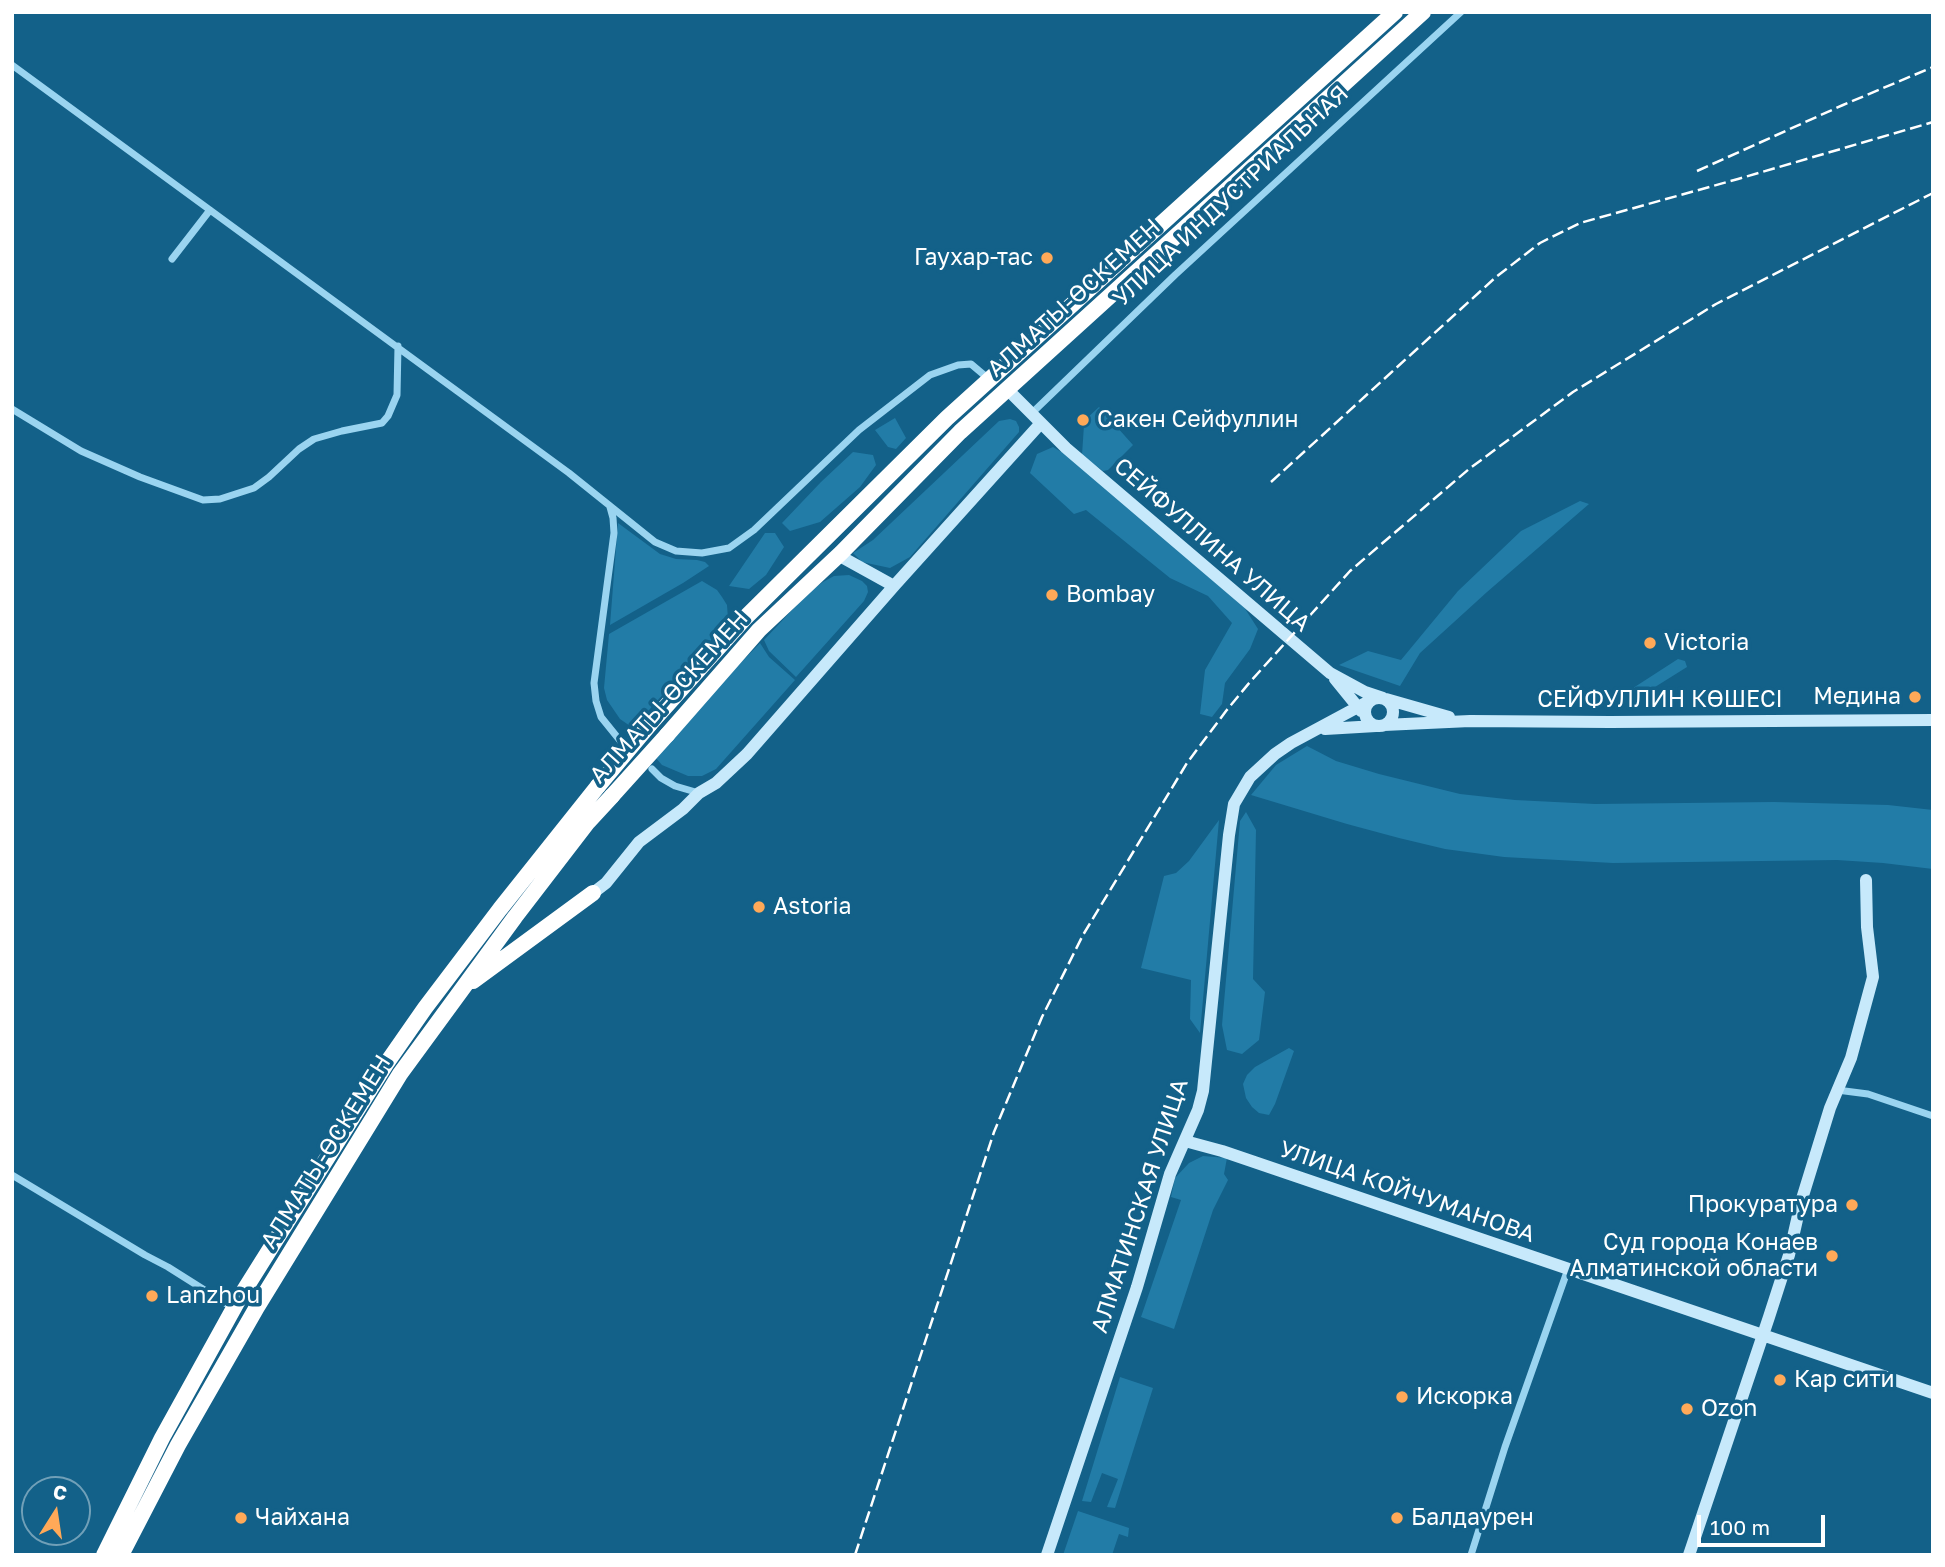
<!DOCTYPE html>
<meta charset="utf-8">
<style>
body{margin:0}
#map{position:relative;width:1945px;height:1567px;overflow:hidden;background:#136189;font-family:"Golos Text",sans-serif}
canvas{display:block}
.frame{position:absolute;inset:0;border:14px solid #fff;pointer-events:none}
.north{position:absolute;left:21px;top:1476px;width:70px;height:70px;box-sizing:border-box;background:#136189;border:2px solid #71a0b8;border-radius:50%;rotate:12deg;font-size:19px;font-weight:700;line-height:28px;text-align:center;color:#fff}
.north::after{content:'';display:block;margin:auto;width:24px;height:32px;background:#ffa958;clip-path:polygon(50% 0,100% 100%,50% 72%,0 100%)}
.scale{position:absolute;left:1697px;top:1515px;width:128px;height:32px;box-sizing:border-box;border:4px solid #fff;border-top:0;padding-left:9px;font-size:21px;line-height:24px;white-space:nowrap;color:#fff;-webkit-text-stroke:5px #136189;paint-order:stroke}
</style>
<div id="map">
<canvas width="1945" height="1567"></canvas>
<div class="frame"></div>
<div class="north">С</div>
<div class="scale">100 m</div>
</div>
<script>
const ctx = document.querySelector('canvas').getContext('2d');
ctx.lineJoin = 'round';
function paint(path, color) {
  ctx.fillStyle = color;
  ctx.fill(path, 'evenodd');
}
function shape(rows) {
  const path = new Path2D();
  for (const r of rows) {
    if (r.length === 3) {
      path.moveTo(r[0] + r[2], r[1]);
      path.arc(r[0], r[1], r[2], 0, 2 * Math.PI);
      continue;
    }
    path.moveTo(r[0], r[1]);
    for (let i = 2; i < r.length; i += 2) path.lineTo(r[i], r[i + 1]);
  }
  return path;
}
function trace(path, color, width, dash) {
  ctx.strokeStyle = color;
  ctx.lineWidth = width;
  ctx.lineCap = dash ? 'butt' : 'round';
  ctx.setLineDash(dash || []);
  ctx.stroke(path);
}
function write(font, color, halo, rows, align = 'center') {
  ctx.font = font + ' "Golos Text",sans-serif';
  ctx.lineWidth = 7;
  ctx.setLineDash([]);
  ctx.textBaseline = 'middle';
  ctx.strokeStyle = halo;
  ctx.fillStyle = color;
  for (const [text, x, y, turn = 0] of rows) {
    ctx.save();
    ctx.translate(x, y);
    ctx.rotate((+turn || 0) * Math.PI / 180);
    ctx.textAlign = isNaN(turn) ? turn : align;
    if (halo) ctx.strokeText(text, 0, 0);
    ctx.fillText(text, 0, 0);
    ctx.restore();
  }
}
const green = shape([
 [1099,407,1133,445,1108,470,1103,471,1082,455,1084,425,1086,419],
 [895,418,906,438,896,449,888,447,875,430],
 [1010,419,1016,421,1019,427,1019,432,910,557,890,568,862,562,853,553,873,540,999,421],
 [1053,447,1068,456,1244,607,1258,629,1250,649,1225,683,1222,704,1212,717,1200,714,1205,670,1232,623,1208,596,1170,578,1086,510,1074,514,1030,473,1037,454],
 [853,452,873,455,876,465,860,487,820,522,790,531,782,523,821,482],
 [1580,501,1589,504,1487,592,1420,653,1400,686,1339,665,1368,651,1401,660,1458,591,1521,531],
 [618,523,660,554,676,559,697,560,705,562,709,566,683,583,610,625],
 [765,533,775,533,784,547,766,575,749,589,729,586],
 [849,575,862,581,867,586,868,592,864,601,796,677,769,651,764,640,808,593,823,582,834,576],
 [702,581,717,590,722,597,727,605,728,619,723,627,633,728,620,719,607,700,604,688,609,634],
 [760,643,769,657,795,680,716,769,702,776,688,776,662,765,655,757,702,703],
 [1678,659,1685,661,1687,667,1631,702,1615,704,1613,701],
 [1307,746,1336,761,1379,774,1460,794,1515,800,1595,804,1774,802,1888,805,1933,810,1933,869,1883,863,1837,860,1613,863,1504,857,1445,849,1399,838,1347,824,1251,795,1276,765],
 [1246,812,1256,830,1253,979,1265,992,1259,1040,1242,1054,1227,1050,1222,1025,1240,821],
 [1219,820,1200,1033,1190,1019,1191,980,1141,968,1164,876,1176,873,1189,861],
 [1289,1048,1294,1051,1275,1104,1269,1115,1259,1113,1252,1107,1246,1098,1243,1084,1247,1075,1255,1067],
 [1203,1156,1227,1158,1224,1174,1228,1180,1213,1210,1174,1329,1141,1317,1181,1200,1171,1197,1175,1178,1189,1163],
 [1120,1377,1153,1388,1115,1508,1107,1507,1118,1479,1102,1473,1091,1502,1082,1501],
 [1078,1511,1129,1528,1128,1537,1119,1534,1112,1555,1063,1555]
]);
const street = shape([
 [12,65,569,473,655,542,676,551,702,553,729,548,754,530,859,430,930,375,958,365,971,364,990,380],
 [172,259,210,210],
 [12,409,81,451,140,477,203,500,220,499,254,488,269,477,299,449,314,439,342,431,382,423,388,416,397,395,398,346],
 [1032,413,1175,275,1461,12],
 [610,507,613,518,614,533,594,683,596,701,601,717,622,743],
 [652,769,661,778,675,786,699,793],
 [1837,1090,1868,1094,1933,1116],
 [12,1175,145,1255,168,1267,233,1308],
 [1471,1555,1505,1447,1568,1269]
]);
const secondary = shape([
 [1007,389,1066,448,1330,673,1365,692,1383,698],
 [838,555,894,586],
 [1335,679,1361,711],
 [1379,712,14],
 [1386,699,1449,717],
 [1384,725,1470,721,1610,722,1933,720],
 [1325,729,1376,726],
 [593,893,606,883,639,842,683,809,699,793,716,783,747,754,894,586,1041,423],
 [1185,1141,1222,1151,1933,1393],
 [1047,1555,1137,1287,1170,1174,1198,1110,1203,1091,1229,835,1234,804,1250,777,1275,754,1291,743,1371,700],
 [1689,1555,1769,1317,1789,1255,1801,1202,1830,1108,1851,1058,1873,977,1867,927,1866,880]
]);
const highway = shape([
 [650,724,746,617,947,418,1395,12],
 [667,735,759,630,841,553,960,432,1423,12],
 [473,981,593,893],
 [104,1555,162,1438,240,1297,386,1064,425,1008,500,909,598,786],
 [121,1555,178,1445,257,1307,400,1074,515,917,588,822,612,796]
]);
const rail = shape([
 [1697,171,1843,105,1933,67],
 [1271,482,1496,277,1540,243,1580,223,1738,179,1933,122],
 [855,1555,994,1132,1042,1017,1083,935,1187,763,1226,711,1250,682,1350,571,1469,469,1573,392,1716,304,1933,193]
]);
const highwayBridge = shape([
 [598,786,650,724],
 [612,796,667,735]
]);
const markers = [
 [1047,258,7,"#ffa958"],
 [1083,420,7,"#ffa958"],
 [1052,595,7,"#ffa958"],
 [1650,643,7,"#ffa958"],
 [1915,697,7,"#ffa958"],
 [759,907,7,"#ffa958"],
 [1852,1205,7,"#ffa958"],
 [1832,1256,7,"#ffa958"],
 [152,1296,7,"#ffa958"],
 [1780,1380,7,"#ffa958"],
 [1402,1397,7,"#ffa958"],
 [1687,1409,7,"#ffa958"],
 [241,1518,7,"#ffa958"],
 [1397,1518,7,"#ffa958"]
];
const streetNames = [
 ["УЛИЦА ИНДУСТРИАЛЬНАЯ",1231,196,-43],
 ["АЛМАТЫ-ӨСКЕМЕН",1074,298,-42],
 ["СЕЙФУЛЛИНА УЛИЦА",1212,545,41],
 ["АЛМАТЫ-ӨСКЕМЕН",669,697,-48],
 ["СЕЙФУЛЛИН КӨШЕСІ",1660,700],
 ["АЛМАТЫ-ӨСКЕМЕН",326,1152,-58],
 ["УЛИЦА КОЙЧУМАНОВА",1407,1192,19],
 ["АЛМАТИНСКАЯ УЛИЦА",1140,1206,-72]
];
const poiNames = [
 ["Гаухар-тас",1033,258,"right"],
 ["Сакен Сейфуллин",1097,420],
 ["Bombay",1066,595],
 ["Victoria",1664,643],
 ["Медина",1901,697,"right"],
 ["Astoria",773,907],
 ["Прокуратура",1838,1205,"right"],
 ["Суд города Конаев",1818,1243,"right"],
 ["Алматинской области",1818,1269,"right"],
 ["Lanzhou",166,1296],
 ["Кар сити",1794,1380],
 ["Искоркa",1416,1397],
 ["Ozon",1701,1409],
 ["Чайхана",255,1518],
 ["Балдаурен",1411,1518]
];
paint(green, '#227ca7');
trace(street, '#9ad4f0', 7);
trace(secondary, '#c7e9fb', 12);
trace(highway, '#fff', 16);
trace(rail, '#fff', 2.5, [12, 5]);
trace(highwayBridge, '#fff', 16);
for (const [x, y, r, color] of markers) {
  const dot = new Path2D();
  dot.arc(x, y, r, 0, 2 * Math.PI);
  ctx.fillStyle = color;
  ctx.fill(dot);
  trace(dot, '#136189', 2.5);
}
write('23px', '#fff', '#136189', streetNames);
write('23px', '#fff', '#136189', poiNames, 'left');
</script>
